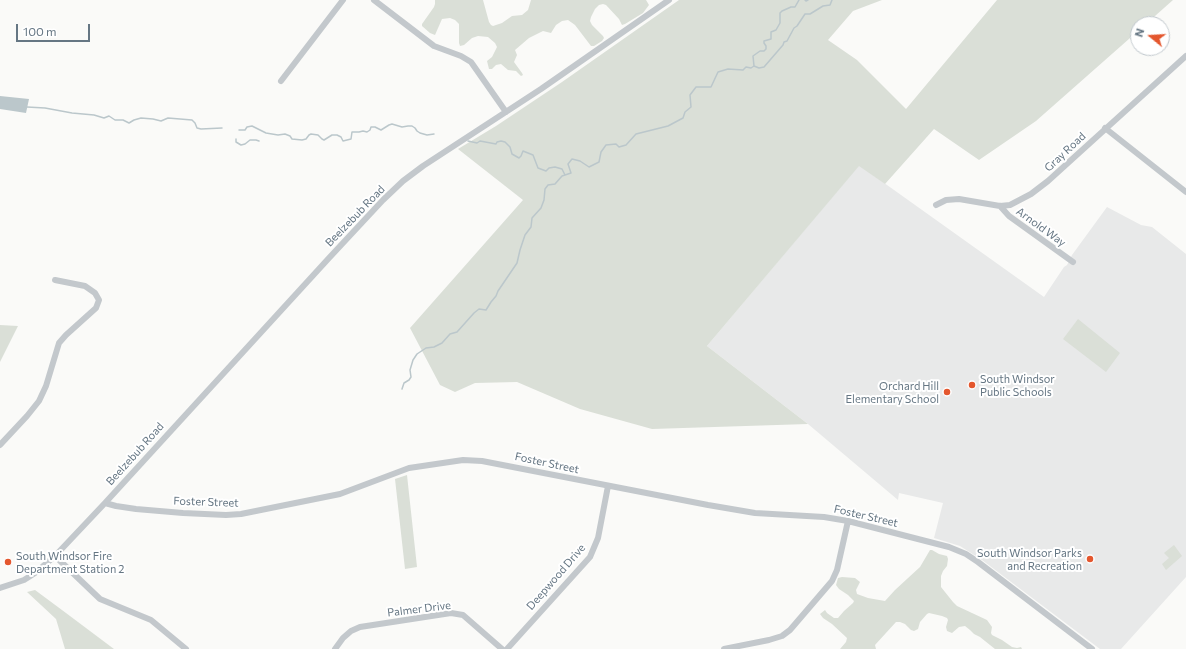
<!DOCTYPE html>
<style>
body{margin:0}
#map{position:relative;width:1186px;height:649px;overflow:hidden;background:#fafaf8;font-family:Commissioner,sans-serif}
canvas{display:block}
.north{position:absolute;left:1130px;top:16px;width:40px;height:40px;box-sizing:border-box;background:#fff;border:1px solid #c1c8cd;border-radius:50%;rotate:288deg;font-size:11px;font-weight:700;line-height:16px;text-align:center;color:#657683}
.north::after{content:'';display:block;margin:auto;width:14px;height:18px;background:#e4572e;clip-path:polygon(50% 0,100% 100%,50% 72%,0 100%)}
.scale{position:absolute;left:16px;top:24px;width:74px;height:18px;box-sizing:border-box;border:2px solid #657683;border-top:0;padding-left:5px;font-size:12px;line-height:14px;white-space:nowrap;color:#657683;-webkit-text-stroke:3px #fff;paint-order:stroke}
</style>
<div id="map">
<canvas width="1186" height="649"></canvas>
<div class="north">N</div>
<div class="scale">100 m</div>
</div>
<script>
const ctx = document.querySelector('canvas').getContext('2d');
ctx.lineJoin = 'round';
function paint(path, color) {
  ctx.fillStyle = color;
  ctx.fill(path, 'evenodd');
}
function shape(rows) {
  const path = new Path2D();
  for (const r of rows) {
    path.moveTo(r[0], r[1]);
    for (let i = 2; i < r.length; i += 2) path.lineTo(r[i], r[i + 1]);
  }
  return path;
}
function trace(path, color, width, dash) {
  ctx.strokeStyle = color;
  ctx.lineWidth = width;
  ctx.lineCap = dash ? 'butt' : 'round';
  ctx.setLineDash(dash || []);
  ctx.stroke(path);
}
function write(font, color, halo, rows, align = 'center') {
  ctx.font = font + ' Commissioner,sans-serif';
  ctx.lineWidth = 4;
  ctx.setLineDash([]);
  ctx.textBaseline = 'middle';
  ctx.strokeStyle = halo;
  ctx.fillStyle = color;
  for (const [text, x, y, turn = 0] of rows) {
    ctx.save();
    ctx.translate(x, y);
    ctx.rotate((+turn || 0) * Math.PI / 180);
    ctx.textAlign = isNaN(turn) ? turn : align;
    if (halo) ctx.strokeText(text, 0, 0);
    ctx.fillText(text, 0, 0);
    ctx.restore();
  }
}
const built = shape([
 [859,165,1044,297,1064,267,1067,265,1072,255,1107,207,1141,225,1152,227,1186,254,1186,577,1121,649,1100,649,982,560,960,546,934,538,943,503,899,493,898,500,808,424,707,346]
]);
const green = shape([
 [435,0,483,0,489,22,491,25,493,26,502,23,512,16,522,15,528,10,531,0,646,0,649,5,643,13,625,24,622,25,619,19,606,5,603,4,599,5,595,9,591,17,590,21,592,25,603,36,604,38,602,41,594,46,591,46,575,25,568,20,562,21,556,25,551,33,543,31,529,38,515,50,517,55,514,62,522,73,523,75,521,76,516,71,508,70,501,64,496,65,492,69,489,69,487,61,492,57,497,47,495,43,488,37,478,36,472,38,464,45,460,46,459,43,459,24,455,20,450,18,442,19,435,35,430,33,422,26,422,24,434,7,435,4],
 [679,0,882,0,853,11,828,40,857,60,906,109,997,0,1173,0,1146,24,1138,24,1138,31,1036,121,979,160,934,129,885,184,859,166,707,346,808,424,652,429,580,409,517,382,475,383,455,392,440,385,410,328,523,200,458,149,496,126,562,82],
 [1078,319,1120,353,1106,372,1063,339],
 [0,325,18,326,0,362],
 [407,475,417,567,405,569,395,479],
 [1174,545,1182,556,1166,570,1162,564,1169,558,1164,553],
 [930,550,932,550,939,554,947,556,948,559,947,566,943,571,941,576,941,587,953,602,957,606,987,620,992,627,991,633,992,635,1002,640,1012,647,1017,648,1021,647,1022,649,995,649,980,637,974,634,970,630,965,626,959,627,952,633,947,631,946,627,948,620,947,618,942,616,929,613,927,614,920,622,918,629,914,631,911,630,905,624,900,622,896,622,875,645,876,649,840,649,846,642,847,638,832,624,823,618,820,614,825,610,827,613,834,618,838,618,844,611,853,603,854,601,848,595,839,589,836,585,838,578,842,577,855,578,860,582,856,590,857,594,868,598,885,601,895,590,920,567],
 [35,590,66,613,114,649,65,649,56,619,27,592]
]);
const water = shape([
 [0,96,29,99,26,113,0,109]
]);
const stream = shape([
 [805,0,806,1,808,0],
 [754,66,753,56,760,51,764,51,766,49,766,46,764,43,764,41,771,39,771,32,776,30,780,23,780,13,782,11,791,7,795,7,799,0],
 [27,107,45,108,72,113,94,115,104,118,109,116,115,120,123,120,129,123,134,120,141,118,153,119,161,121,168,118,192,120,195,123,197,128,201,129,222,128],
 [239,130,245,130,247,127,252,126,266,133,278,135,285,134,290,136,292,139,302,140,306,139,309,135,311,134,318,135,322,139,324,140,332,135,337,135,341,137,343,141,351,139,352,132,359,132,363,131,367,132,370,130,371,127,375,127,381,130,389,125,392,124,402,127,408,126,412,126,415,128,417,131,420,133,427,135,434,134],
 [236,139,236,142,241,145,245,144,250,140,256,140,259,141],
 [468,141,477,143,480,141,496,144,497,142,501,141,505,142,510,147,512,154,519,158,521,156,523,151,533,155,538,168,546,171,549,168,555,167,562,169,565,175],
 [402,389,404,383,409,380,411,377,410,370,413,360,417,354,426,348,434,347,442,343,450,334,457,332,474,313,479,309,486,310,491,302,496,296,498,291,517,263,520,250,525,235,531,227,532,218,541,208,544,200,545,189,548,185,555,184,562,176,571,173,568,164,572,159,580,161,589,167,599,162,601,152,606,145,616,144,619,147,626,145,636,134,668,126,683,118,685,112,691,107,690,95,696,87,711,87,718,72,728,69,743,70,746,67,751,68,754,66,759,68,764,67,783,45,784,42,787,41,794,28,797,26,805,14,810,14,823,6,830,5,832,0]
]);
const minor = shape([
 [374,0,434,46,461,56,471,62,506,112],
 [281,81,343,0],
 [1105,128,1186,192],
 [936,205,946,200,959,199,1000,206,1010,205,1031,194,1048,181,1186,56],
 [1000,206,1009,216,1073,262],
 [0,445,27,416,39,401,46,386,59,343,66,335,96,308,99,300,95,293,85,286,55,280],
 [105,503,329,258,383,200,403,181,423,166,541,89,669,0],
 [55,556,100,599,151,620,186,649],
 [0,588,24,580,35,573,55,556,105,503,116,506,136,509,183,513,226,515,241,514,340,494,409,468,463,460,482,461,708,505,755,513,824,517,848,521,949,547,966,554,978,562,1092,649],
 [335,649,343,638,351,631,360,627,451,613,463,615,502,649],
 [507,649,590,557,598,538,608,486],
 [724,649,769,640,782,636,790,630,832,581,837,570,848,521]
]);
const markers = [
 [972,385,4,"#e4572e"],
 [947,392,4,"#e4572e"],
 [1090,559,4,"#e4572e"],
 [8,562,4,"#e4572e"]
];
const streetNames = [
 ["Gray Road",1065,152,-43],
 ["Beelzebub Road",355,216,-46],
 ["Arnold Way",1041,227,36],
 ["Beelzebub Road",135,454,-48],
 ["Foster Street",547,463,12],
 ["Foster Street",206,502,2],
 ["Foster Street",866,516,13],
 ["Deepwood Drive",556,577,-49],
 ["Palmer Drive",419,609,-7]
];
const poiNames = [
 ["South Windsor",980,379],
 ["Public Schools",980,392],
 ["Orchard Hill",939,386,"right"],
 ["Elementary School",939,399,"right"],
 ["South Windsor Parks",1082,553,"right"],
 ["and Recreation",1082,566,"right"],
 ["South Windsor Fire",16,556],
 ["Department Station 2",16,569]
];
paint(built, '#e8e9e9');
paint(green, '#dadfd7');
paint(water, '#bbc7cb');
trace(stream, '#bbc7cb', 1.5);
trace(minor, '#c3c8cc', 6);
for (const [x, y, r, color] of markers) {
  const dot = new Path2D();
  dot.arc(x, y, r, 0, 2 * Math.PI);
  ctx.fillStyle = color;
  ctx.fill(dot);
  trace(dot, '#fff', 1.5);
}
write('11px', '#657683', '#fff', streetNames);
write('11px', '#657683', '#fff', poiNames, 'left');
</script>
